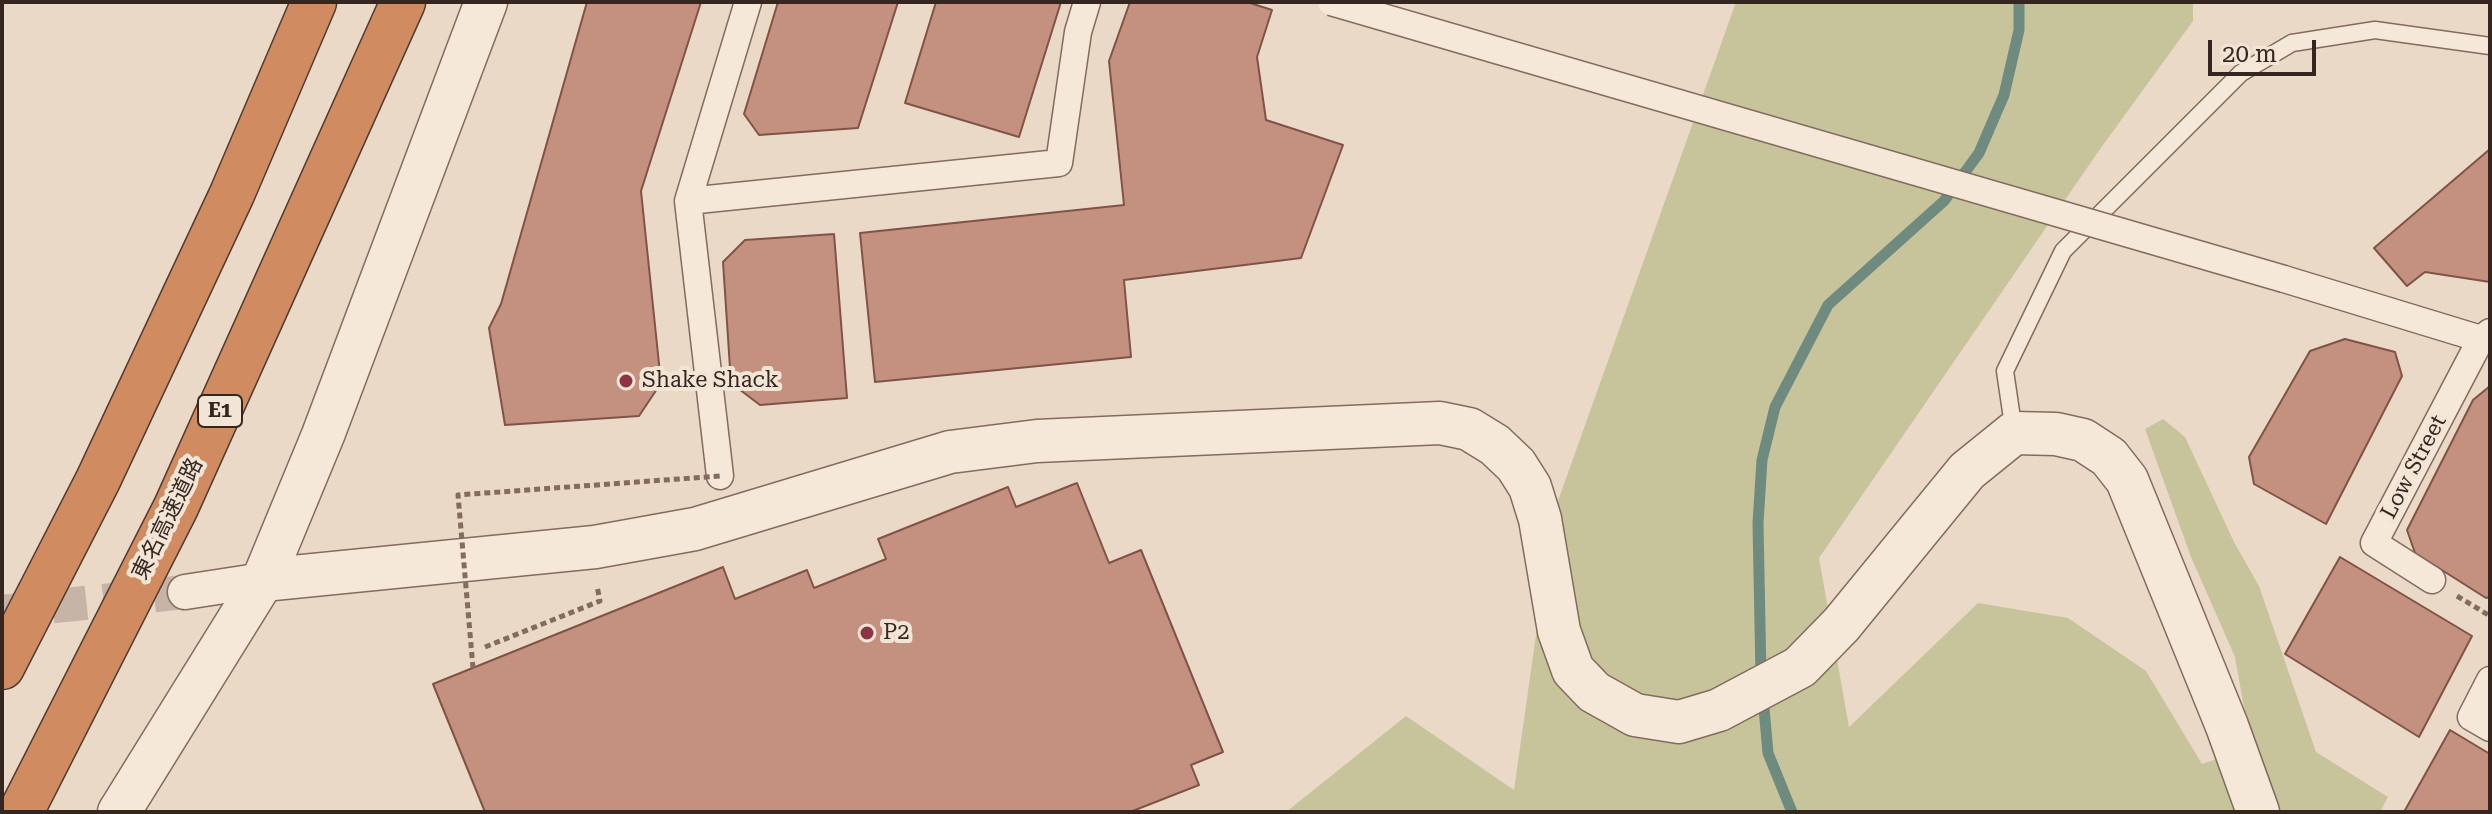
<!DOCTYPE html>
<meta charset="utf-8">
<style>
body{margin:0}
#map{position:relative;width:2492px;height:814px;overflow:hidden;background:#ead9c7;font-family:"Roboto Serif",serif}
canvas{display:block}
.frame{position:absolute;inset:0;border:4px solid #352720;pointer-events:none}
.scale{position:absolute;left:2208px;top:40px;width:108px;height:36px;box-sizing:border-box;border:4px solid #352720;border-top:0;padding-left:10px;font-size:24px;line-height:28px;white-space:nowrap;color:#352720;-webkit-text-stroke:6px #f2e5d5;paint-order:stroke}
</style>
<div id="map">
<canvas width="2492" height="814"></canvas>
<div class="frame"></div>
<div class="scale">20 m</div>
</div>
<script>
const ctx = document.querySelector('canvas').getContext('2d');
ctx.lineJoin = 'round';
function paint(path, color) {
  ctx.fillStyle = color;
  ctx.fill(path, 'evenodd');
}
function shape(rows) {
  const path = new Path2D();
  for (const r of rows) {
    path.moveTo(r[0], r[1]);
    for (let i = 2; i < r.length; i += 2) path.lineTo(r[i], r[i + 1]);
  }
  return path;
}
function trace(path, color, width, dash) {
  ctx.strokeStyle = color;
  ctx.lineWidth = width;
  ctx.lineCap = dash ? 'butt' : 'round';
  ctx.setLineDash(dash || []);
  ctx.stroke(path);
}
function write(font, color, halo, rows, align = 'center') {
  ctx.font = font + ' "Roboto Serif","Noto Sans JP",serif';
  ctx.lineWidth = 8;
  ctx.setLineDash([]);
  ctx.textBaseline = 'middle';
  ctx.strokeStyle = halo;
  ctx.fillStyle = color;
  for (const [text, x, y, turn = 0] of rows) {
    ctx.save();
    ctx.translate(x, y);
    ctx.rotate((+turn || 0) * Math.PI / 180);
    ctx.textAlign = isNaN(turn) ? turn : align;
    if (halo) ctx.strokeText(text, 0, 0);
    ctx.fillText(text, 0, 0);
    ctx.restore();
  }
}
const green = shape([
 [1736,2,2193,2,2193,21,2098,152,1819,558,1849,727,1978,603,2068,618,2146,671,2202,764,2251,747,2235,657,2191,557,2145,429,2163,419,2185,437,2234,542,2259,586,2316,752,2388,797,2380,812,1286,812,1406,716,1514,790,1553,515]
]);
const stream = shape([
 [1761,676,1758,523,1762,460,1775,407,1828,305,1944,201,1979,153,2004,95,2019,30,2019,2],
 [1763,697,1768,753,1792,812]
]);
const building = shape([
 [587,2,701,2,641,191,661,383,639,416,505,425,489,328,501,304,587,2],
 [778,2,898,2,858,128,759,135,744,114,778,2],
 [936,2,1061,2,1019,137,905,103,936,2],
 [1130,2,1247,2,1272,10,1257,57,1266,120,1343,145,1301,258,1124,280,1131,357,875,382,860,233,1124,205,1109,61,1130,2],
 [2490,149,2490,282,2425,272,2407,286,2374,248,2490,149],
 [834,234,847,398,760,405,731,383,723,262,745,240,834,234],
 [2345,339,2395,352,2402,376,2326,524,2254,484,2249,457,2310,351,2345,339],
 [2490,386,2490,597,2486,598,2415,553,2407,530,2473,400,2490,386],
 [1077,483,1109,563,1141,550,1223,752,1191,765,1199,785,1130,812,485,812,433,684,723,567,735,599,807,570,814,588,886,559,878,539,1008,487,1016,507,1077,483],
 [2340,557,2472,636,2419,737,2285,654,2340,557],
 [2450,730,2490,754,2490,812,2404,812,2450,730]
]);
const minorTunnel = shape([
 [2,612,185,592]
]);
const path = shape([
 [2457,596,2490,616],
 [485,647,600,601,597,586]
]);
const service = shape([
 [2014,432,2005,371,2063,251,2241,73,2292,43,2375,30,2490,46]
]);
const pedestrian = shape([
 [688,201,1059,163,1078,32,1087,2],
 [2284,279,2481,339],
 [720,476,688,201,748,2],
 [2432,580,2374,543,2481,339,2490,332],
 [2490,680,2471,717,2490,728]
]);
const minor = shape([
 [185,592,263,580]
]);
const tertiary = shape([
 [263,580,595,547,695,529,950,452,1037,441,1440,423,1469,429,1495,445,1516,465,1530,487,1540,519,1559,631,1573,670,1594,692,1635,715,1679,722,1719,710,1800,667,1841,625,1967,471,2014,433,2056,434,2083,440,2109,457,2127,480,2227,726,2258,812],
 [119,812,263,580,323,435,486,2]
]);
const motorway = shape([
 [2,667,98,480,232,194,314,2],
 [21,812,176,507,403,2]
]);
const pathBridge = shape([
 [473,668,458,495,720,476]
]);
const pedestrianBridge = shape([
 [1331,2,2284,279]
]);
const markers = [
 [626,381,8,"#8c3444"],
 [867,633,8,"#8c3444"]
];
const shields = [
 [220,411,44]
];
const shieldNames = [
 ["E1",220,411]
];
const poiNames = [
 ["Shake Shack",642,381],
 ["P2",883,633]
];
const streetNames = [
 ["Low Street",2414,467,-62],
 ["東名高速道路",168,519,-64]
];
paint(green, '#c7c49b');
trace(stream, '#6f8b7f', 11);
paint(building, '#c49180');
trace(building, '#805346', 2);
trace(minorTunnel, '#c6b5a6', 34, [34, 17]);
trace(service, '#836b5e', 19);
trace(pedestrian, '#836b5e', 29);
trace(minor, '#836b5e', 37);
trace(tertiary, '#836b5e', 45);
trace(motorway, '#523b32', 47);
trace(path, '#836b5e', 5, [6, 4]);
trace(service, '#f5e8d9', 16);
trace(pedestrian, '#f5e8d9', 26);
trace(minor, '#f5e8d9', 34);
trace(tertiary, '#f5e8d9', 42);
trace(motorway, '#d08c60', 44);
trace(pedestrianBridge, '#836b5e', 29, []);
trace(pathBridge, '#836b5e', 5, [6, 4]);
trace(pedestrianBridge, '#f5e8d9', 26);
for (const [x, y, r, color] of markers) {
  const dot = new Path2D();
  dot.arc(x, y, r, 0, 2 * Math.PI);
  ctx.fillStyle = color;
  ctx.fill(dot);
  trace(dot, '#f2e5d5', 3);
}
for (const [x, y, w] of shields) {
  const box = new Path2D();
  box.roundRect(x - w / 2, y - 16, w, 32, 6);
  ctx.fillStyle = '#f2e5d5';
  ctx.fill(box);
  trace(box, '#352720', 2);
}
write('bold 20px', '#352720', null, shieldNames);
write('22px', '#352720', '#f2e5d5', poiNames, 'left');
write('22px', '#352720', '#f2e5d5', streetNames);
</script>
